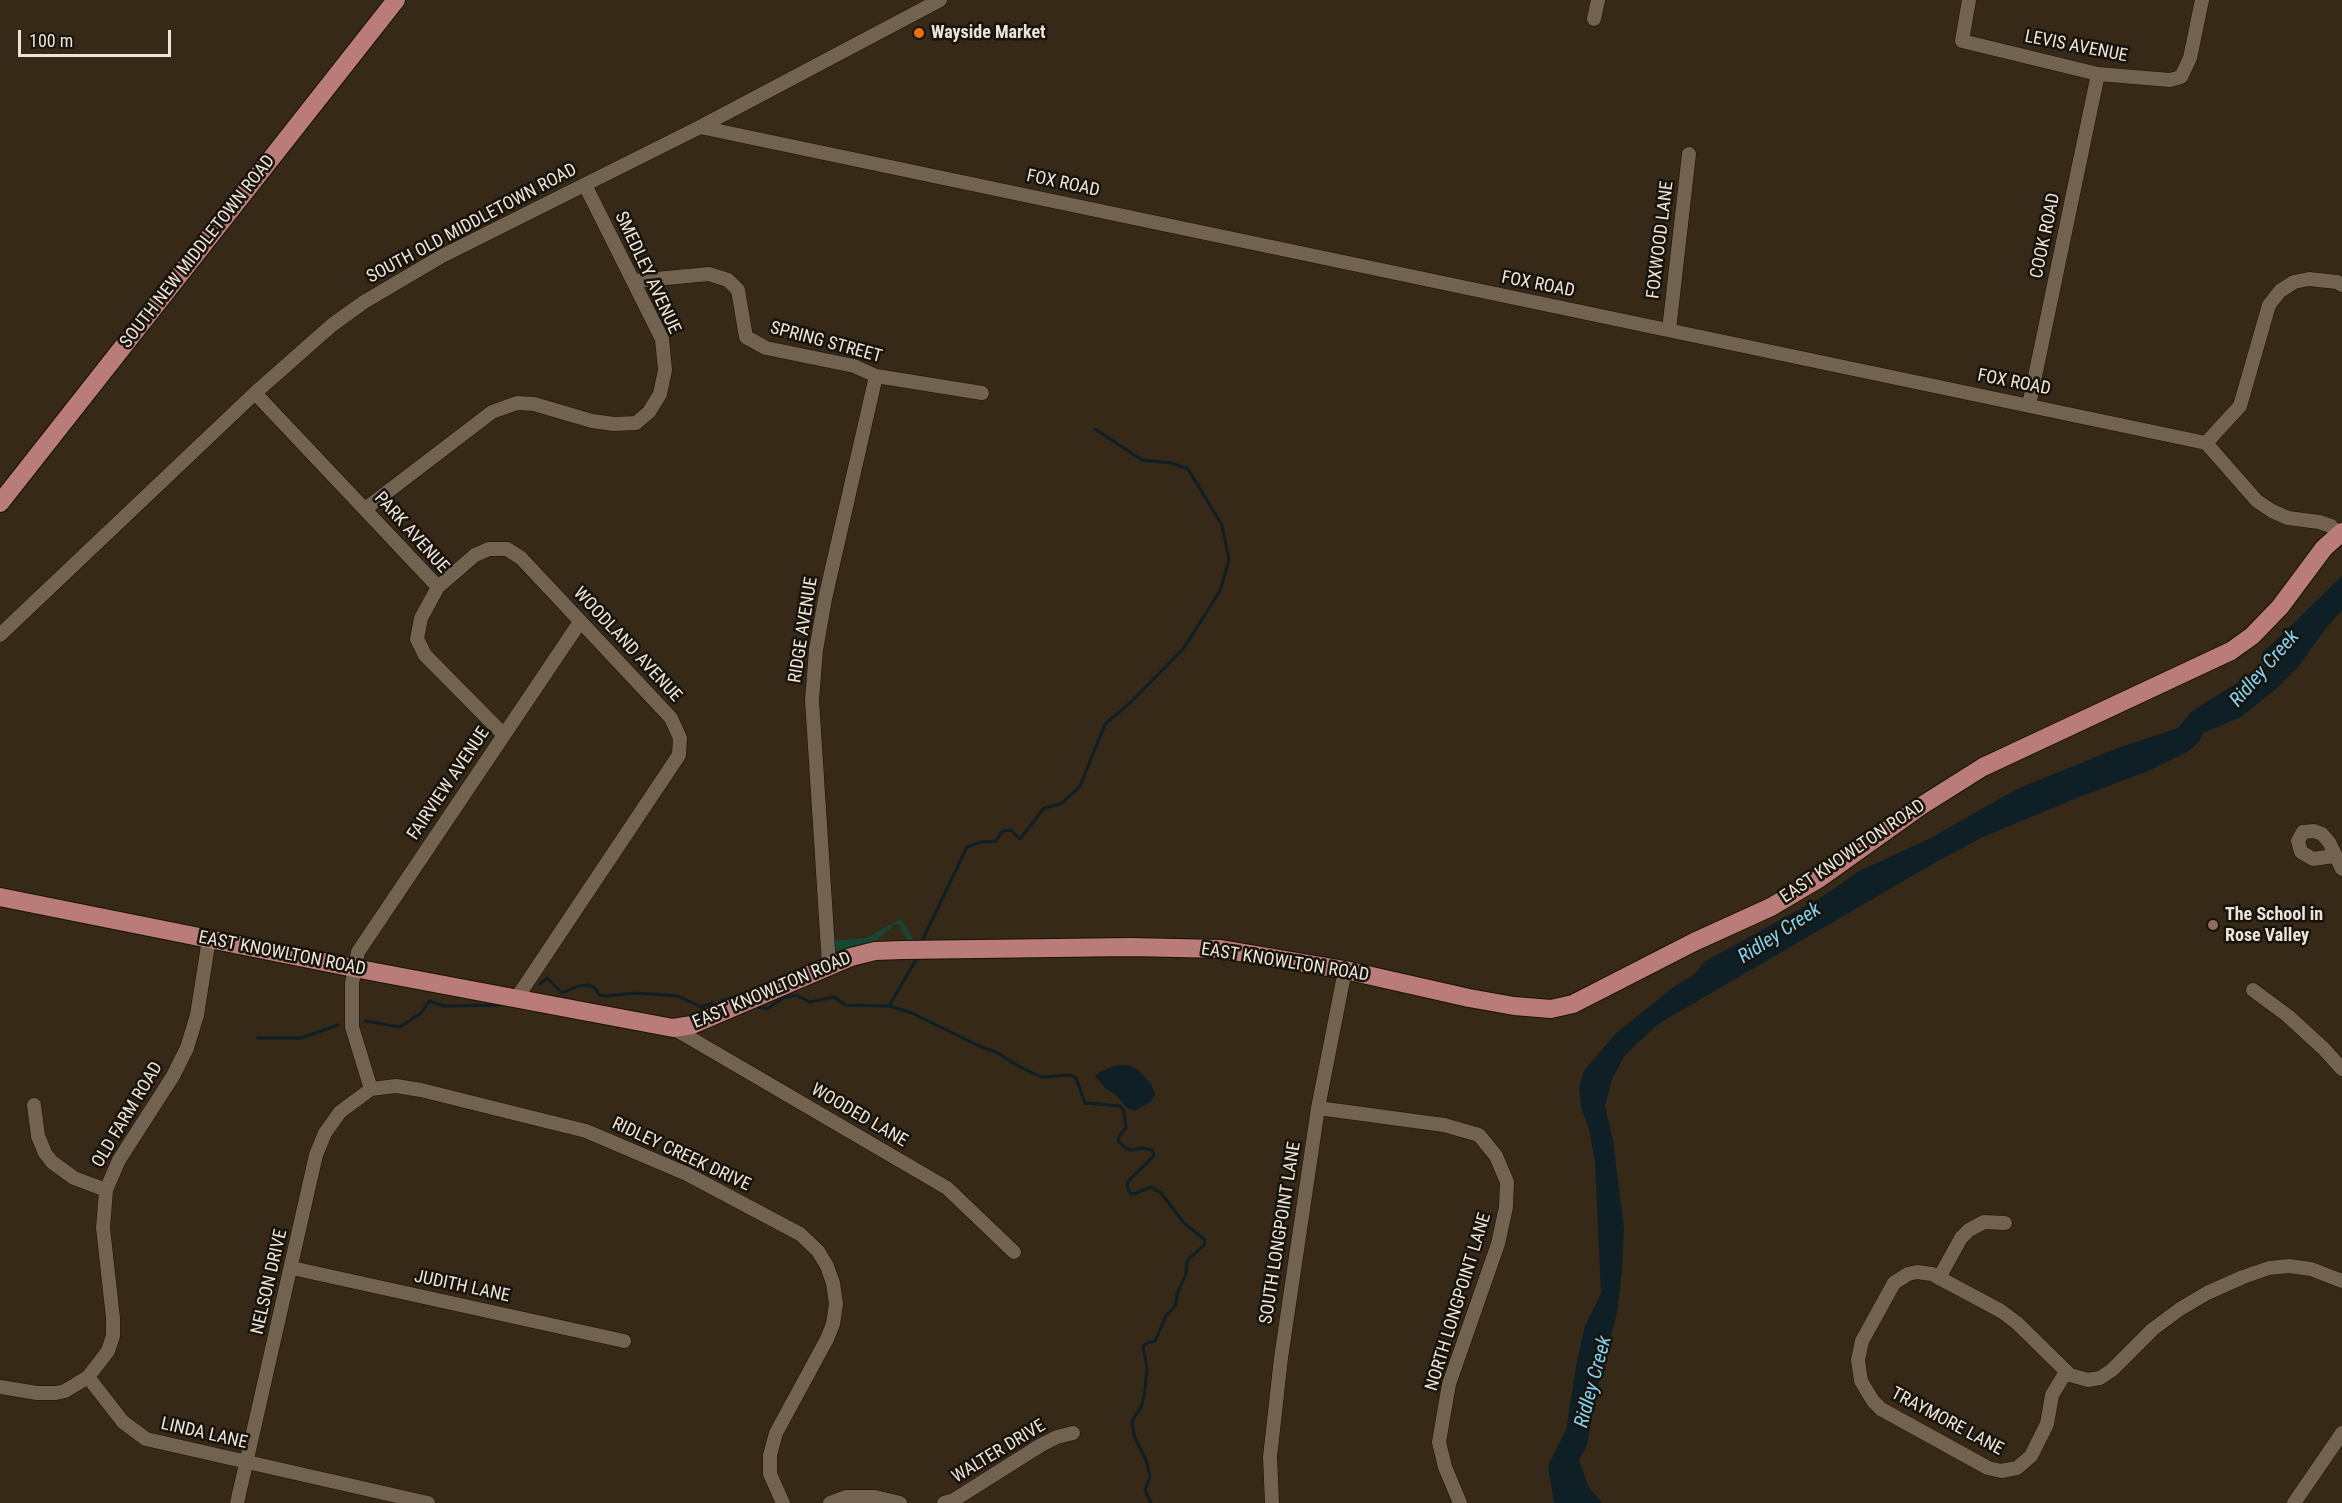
<!DOCTYPE html>
<style>
body{margin:0}
#map{position:relative;width:2342px;height:1503px;overflow:hidden;background:#362918;font-family:"Roboto Condensed",sans-serif}
canvas{display:block}
.scale{position:absolute;left:18px;top:30px;width:153px;height:27px;box-sizing:border-box;border:3px solid #ece4d9;border-top:0;padding-left:8px;font-size:18px;line-height:21px;white-space:nowrap;color:#ece4d9;-webkit-text-stroke:4px #18130b;paint-order:stroke}
</style>
<div id="map">
<canvas width="2342" height="1503"></canvas>
<div class="scale">100 m</div>
</div>
<script>
const ctx = document.querySelector('canvas').getContext('2d');
ctx.lineJoin = 'round';
function paint(path, color) {
  ctx.fillStyle = color;
  ctx.fill(path, 'evenodd');
}
function shape(rows) {
  const path = new Path2D();
  for (const r of rows) {
    path.moveTo(r[0], r[1]);
    for (let i = 2; i < r.length; i += 2) path.lineTo(r[i], r[i + 1]);
  }
  return path;
}
function trace(path, color, width, dash) {
  ctx.strokeStyle = color;
  ctx.lineWidth = width;
  ctx.lineCap = dash ? 'butt' : 'round';
  ctx.setLineDash(dash || []);
  ctx.stroke(path);
}
function write(font, color, halo, rows, align = 'center') {
  ctx.font = font + ' "Roboto Condensed",sans-serif';
  ctx.lineWidth = 5;
  ctx.setLineDash([]);
  ctx.textBaseline = 'middle';
  ctx.strokeStyle = halo;
  ctx.fillStyle = color;
  for (const [text, x, y, turn = 0] of rows) {
    ctx.save();
    ctx.translate(x, y);
    ctx.rotate((+turn || 0) * Math.PI / 180);
    ctx.textAlign = isNaN(turn) ? turn : align;
    if (halo) ctx.strokeText(text, 0, 0);
    ctx.fillText(text, 0, 0);
    ctx.restore();
  }
}
const green = shape([
 [901,919,916,944,908,942,899,924,895,924,871,945,842,953,834,951,832,941,866,938]
]);
const water = shape([
 [2342,576,2342,610,2327,627,2298,667,2276,689,2241,717,2203,733,2198,743,2187,752,2148,771,2082,796,1983,837,1936,862,1658,1024,1625,1055,1612,1079,1605,1106,1613,1141,1624,1229,1622,1270,1617,1313,1594,1401,1587,1445,1579,1460,1589,1488,1602,1503,1554,1503,1548,1466,1566,1430,1577,1361,1585,1326,1601,1293,1595,1162,1589,1129,1581,1106,1579,1087,1584,1071,1615,1034,1675,986,1695,974,1704,962,1825,895,1859,871,1931,838,2017,789,2115,749,2178,728,2192,711,2240,681,2259,677,2268,659,2262,652,2272,644],
 [1127,1065,1137,1069,1151,1084,1155,1094,1150,1102,1135,1111,1127,1108,1117,1096,1106,1089,1095,1076,1099,1072,1114,1066]
]);
const stream = shape([
 [923,939,967,847,981,842,996,841,1002,831,1011,830,1020,839,1044,808,1061,804,1080,786,1105,724,1130,703,1183,649,1220,591,1229,560,1222,525,1188,469,1171,463,1142,460,1095,429],
 [540,984,547,978,562,993,578,986,588,985,595,988,599,995,606,996,635,993,678,996,701,1007,713,1003],
 [722,1000,731,999],
 [755,1006,767,1009,783,998,796,995,810,1002,834,997,845,1005,889,1006,912,1013,981,1047,996,1052,1020,1067,1041,1077,1070,1075,1076,1078,1085,1103,1120,1106,1124,1111,1126,1128,1120,1135,1118,1141,1124,1147,1131,1150,1143,1148,1152,1150,1154,1156,1131,1178,1127,1184,1128,1190,1131,1194,1136,1193,1151,1187,1161,1193,1184,1223,1205,1240,1204,1245,1187,1261,1186,1274,1177,1294,1176,1305,1166,1316,1155,1341,1149,1342,1143,1346,1147,1368,1145,1390,1142,1405,1132,1421,1134,1435,1147,1463,1150,1477,1145,1490,1151,1503],
 [889,1006,917,958],
 [365,1021,400,1027,421,1013,429,1001,443,1006,501,1005],
 [258,1038,301,1038,338,1025]
]);
const minor = shape([
 [1969,0,1962,41,2098,74,2170,80,2181,77,2190,58,2202,0],
 [1594,19,1598,0],
 [700,127,2206,443,2257,501,2272,511,2288,518,2319,522,2331,526,2338,534],
 [634,281,709,274,728,280,738,290,746,337,766,348,854,366,876,376,982,393],
 [1669,330,1689,154],
 [255,393,438,587],
 [2029,405,2098,74],
 [2206,443,2240,406,2269,305,2280,291,2294,282,2309,279,2337,282,2342,285],
 [365,509,492,412,517,403,534,404,592,421,614,424,636,423,649,412,660,394,665,370,662,339,585,185],
 [580,622,358,952,352,983,352,1027,371,1089,396,1086,421,1090,586,1131,687,1174,800,1234,818,1251,827,1266,833,1283,836,1304,833,1324,827,1339,776,1433,770,1455,770,1474,783,1503],
 [0,635,255,393,332,325,364,302,442,256,700,127,940,0],
 [504,735,425,655,417,639,421,618,438,587,475,555,489,549,507,549,521,558,671,718,680,738,679,755,516,999],
 [2334,856,2313,859,2301,852,2298,841,2303,832,2314,831,2322,834,2329,842,2342,869],
 [829,965,812,700,816,650,825,599,876,376],
 [2253,990,2288,1016,2324,1049,2342,1069],
 [673,1028,947,1188,1014,1252],
 [34,1105,38,1136,45,1153,52,1162,74,1178,106,1190],
 [1318,1108,1444,1125,1479,1135,1496,1156,1507,1182,1506,1207,1498,1244,1449,1384,1439,1442,1445,1467,1460,1503],
 [292,1268,624,1341],
 [1939,1278,1961,1238,1969,1230,1984,1222,2005,1223],
 [2066,1372,2052,1395,2047,1424,2031,1456,2017,1468,2001,1471,1988,1468,1881,1409,1873,1401,1861,1381,1858,1360,1862,1341,1894,1283,1908,1274,1917,1272,1932,1274,2001,1311,2017,1323,2070,1375,2088,1380,2100,1378,2112,1370,2153,1329,2180,1309,2207,1293,2243,1277,2269,1268,2289,1266,2311,1269,2342,1281],
 [88,1377,108,1351,113,1336,113,1318,103,1228,106,1190,119,1160,173,1076,187,1048,197,1015,209,939],
 [0,1387,37,1393,56,1393,65,1391,88,1377,123,1422,146,1439,428,1503],
 [237,1503,316,1155,325,1133,340,1112,371,1089],
 [830,1503,846,1497,875,1497,900,1503],
 [944,1503,954,1500,1041,1445,1057,1437,1073,1433],
 [1272,1503,1270,1457,1281,1358,1318,1108,1345,970],
 [2294,1503,2342,1433]
]);
const major = shape([
 [0,503,396,0],
 [0,897,354,968,673,1028,692,1025,851,957,875,951,902,950,1131,947,1221,949,1345,970,1469,998,1514,1006,1551,1009,1573,1004,1694,942,1771,907,1820,878,1921,806,1983,767,2231,651,2252,636,2280,607,2324,548,2342,532]
]);
const markers = [
 [919,33,6,"#e8710a"],
 [2213,925,6,"#8d6e63"]
];
const poiNames = [
 ["Wayside Market",931,33],
 ["The School in",2225,915],
 ["Rose Valley",2225,936]
];
const streetNames = [
 ["LEVIS AVENUE",2076,47,11],
 ["FOX ROAD",1063,184,12],
 ["SOUTH OLD MIDDLETOWN ROAD",472,224,-28],
 ["COOK ROAD",2046,236,-78],
 ["FOXWOOD LANE",1661,240,-83],
 ["SOUTH NEW MIDDLETOWN ROAD",198,252,-52],
 ["SMEDLEY AVENUE",647,273,65],
 ["FOX ROAD",1538,285,11],
 ["SPRING STREET",826,343,15],
 ["FOX ROAD",2014,383,11],
 ["PARK AVENUE",411,533,48],
 ["RIDGE AVENUE",804,630,-81],
 ["WOODLAND AVENUE",627,645,47],
 ["FAIRVIEW AVENUE",449,784,-56],
 ["EAST KNOWLTON ROAD",1853,852,-34],
 ["EAST KNOWLTON ROAD",282,954,11],
 ["EAST KNOWLTON ROAD",1285,963,9],
 ["EAST KNOWLTON ROAD",772,991,-23],
 ["OLD FARM ROAD",128,1115,-59],
 ["WOODED LANE",859,1116,30],
 ["RIDLEY CREEK DRIVE",681,1155,25],
 ["SOUTH LONGPOINT LANE",1281,1233,-81],
 ["NELSON DRIVE",270,1282,-77],
 ["JUDITH LANE",462,1287,12],
 ["NORTH LONGPOINT LANE",1459,1302,-73],
 ["TRAYMORE LANE",1947,1422,28],
 ["LINDA LANE",204,1434,13],
 ["WALTER DRIVE",999,1452,-31]
];
const waterNames = [
 ["Ridley Creek",2265,669,-49],
 ["Ridley Creek",1780,934,-33],
 ["Ridley Creek",1594,1382,-75]
];
paint(green, '#154732');
paint(water, '#0f1f26');
trace(stream, '#0f1f26', 3);
trace(minor, '#1d1203', 15);
trace(major, '#1d1203', 20);
trace(minor, '#716350', 14);
trace(major, '#ba7c79', 18);
for (const [x, y, r, color] of markers) {
  const dot = new Path2D();
  dot.arc(x, y, r, 0, 2 * Math.PI);
  ctx.fillStyle = color;
  ctx.fill(dot);
  trace(dot, '#18130b', 2);
}
write('bold 18px', '#ece4d9', '#18130b', poiNames, 'left');
write('18px', '#ece4d9', '#18130b', streetNames);
write('italic 20px', '#80d4f4', '#18130b', waterNames);
</script>
